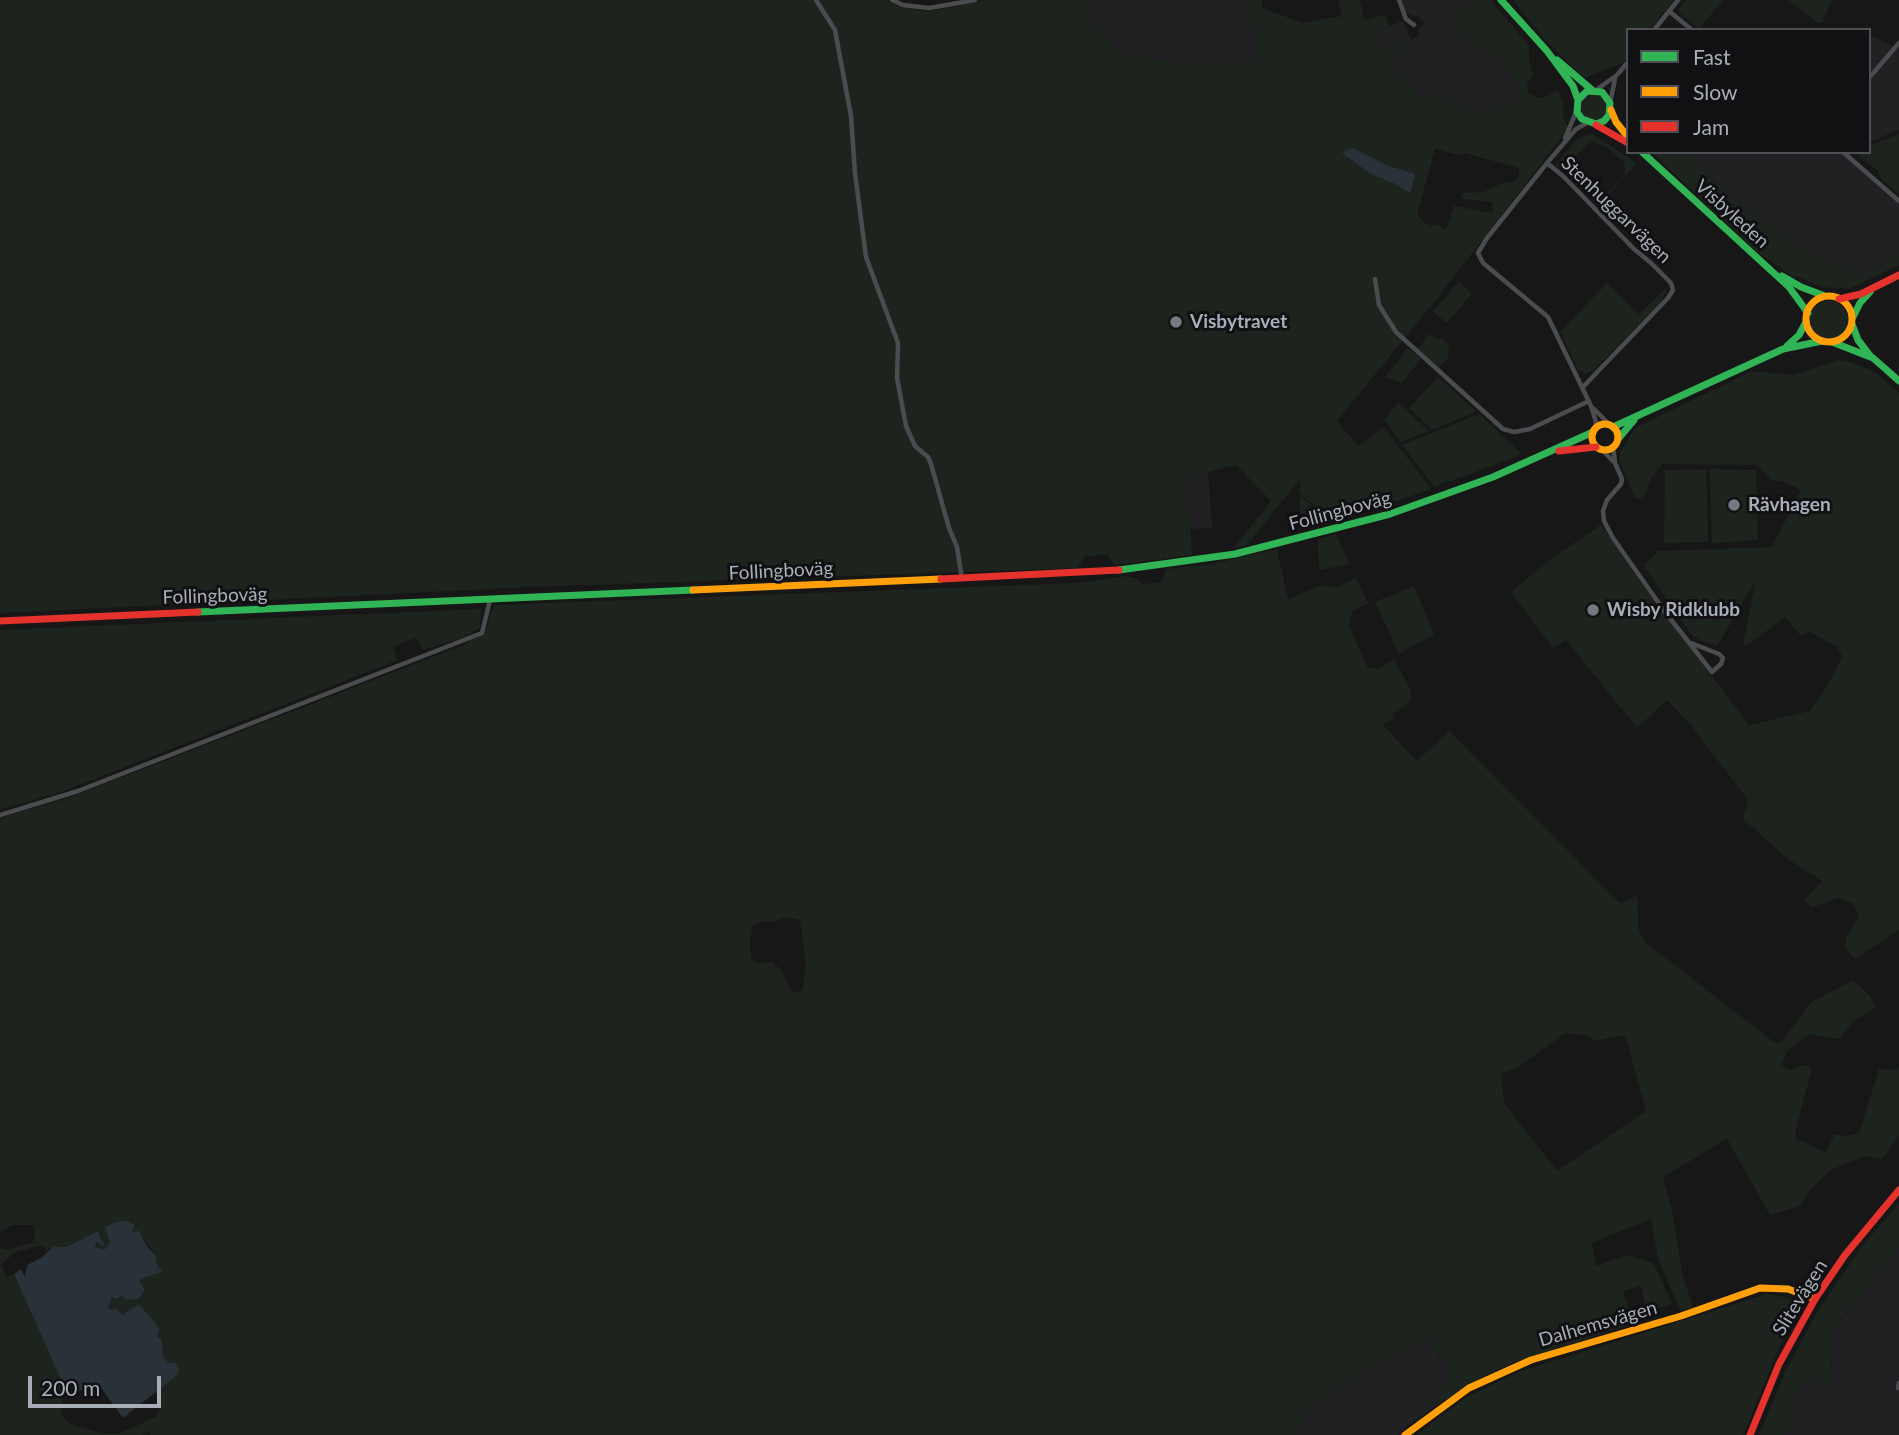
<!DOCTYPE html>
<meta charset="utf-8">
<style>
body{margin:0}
#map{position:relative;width:1899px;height:1435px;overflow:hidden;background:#171717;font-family:Lato,sans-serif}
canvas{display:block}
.legend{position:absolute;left:1626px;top:28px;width:245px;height:126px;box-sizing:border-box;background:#111113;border:2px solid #4d4f55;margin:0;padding:9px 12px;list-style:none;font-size:21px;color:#a8adb8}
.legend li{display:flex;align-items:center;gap:14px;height:35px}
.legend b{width:35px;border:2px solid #4d4f55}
.scale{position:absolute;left:28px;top:1376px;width:133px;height:32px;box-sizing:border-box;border:4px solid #a8adb8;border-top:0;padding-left:9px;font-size:21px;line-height:24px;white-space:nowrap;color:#a8adb8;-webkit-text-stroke:5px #111113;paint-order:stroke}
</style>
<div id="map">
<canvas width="1899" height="1435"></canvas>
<ul class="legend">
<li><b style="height:9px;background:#30b455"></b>Fast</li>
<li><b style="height:9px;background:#ff9f0a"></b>Slow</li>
<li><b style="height:9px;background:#e5322d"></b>Jam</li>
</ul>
<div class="scale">200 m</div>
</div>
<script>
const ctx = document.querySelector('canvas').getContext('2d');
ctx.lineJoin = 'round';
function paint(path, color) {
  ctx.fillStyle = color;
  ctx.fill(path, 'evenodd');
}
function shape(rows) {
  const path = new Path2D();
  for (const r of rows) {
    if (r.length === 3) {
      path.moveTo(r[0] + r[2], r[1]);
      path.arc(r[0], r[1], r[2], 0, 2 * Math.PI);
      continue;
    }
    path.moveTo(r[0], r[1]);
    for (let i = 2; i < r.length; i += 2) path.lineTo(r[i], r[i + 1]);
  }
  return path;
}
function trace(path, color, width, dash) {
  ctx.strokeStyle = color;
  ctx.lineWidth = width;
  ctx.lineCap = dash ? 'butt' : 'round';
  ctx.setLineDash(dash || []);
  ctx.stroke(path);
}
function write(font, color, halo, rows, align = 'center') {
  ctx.font = font + ' Lato,sans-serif';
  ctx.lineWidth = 6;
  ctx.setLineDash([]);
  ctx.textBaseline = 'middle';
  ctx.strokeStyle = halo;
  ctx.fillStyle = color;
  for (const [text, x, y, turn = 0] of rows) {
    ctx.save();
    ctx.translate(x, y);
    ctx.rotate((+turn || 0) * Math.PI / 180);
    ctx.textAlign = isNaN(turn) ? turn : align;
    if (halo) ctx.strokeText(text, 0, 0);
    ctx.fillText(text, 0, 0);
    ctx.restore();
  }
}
const built = shape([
 [1090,0,1249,0,1259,63,1200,67,1116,52,1103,31,1091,25],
 [1401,0,1469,0,1471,3,1452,17,1488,47,1517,81,1518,105,1494,105,1492,112,1461,107,1442,96,1427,99,1417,95,1411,84,1398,77,1389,62,1405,44,1401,41,1377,49,1373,38,1376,31,1403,21,1411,40,1420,35,1418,29,1423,27,1424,22,1418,17,1406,13],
 [1869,35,1899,49,1899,130,1869,142],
 [1680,152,1840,152,1899,204,1899,251,1870,277,1793,245],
 [1208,472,1212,528,1190,529,1187,477],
 [1899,1246,1899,1435,1786,1435,1797,1395,1808,1378,1832,1385,1831,1334],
 [1439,1333,1436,1356,1446,1362,1448,1372,1445,1384,1435,1395,1440,1403,1407,1426,1399,1435,1296,1435,1310,1405,1402,1349]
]);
const green = shape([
 [0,0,885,0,899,6,922,11,936,10,985,0,1090,0,1091,25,1103,31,1116,52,1200,67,1259,62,1249,0,1262,0,1262,8,1303,23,1342,16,1338,0,1360,0,1364,20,1385,15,1389,26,1376,31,1373,38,1377,49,1402,41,1405,44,1389,62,1398,77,1411,84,1417,95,1427,99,1442,96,1461,107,1492,112,1494,105,1518,105,1517,81,1488,47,1478,52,1452,17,1470,3,1469,0,1491,0,1529,46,1529,60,1533,75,1527,82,1528,92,1537,98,1545,97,1558,91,1563,102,1563,115,1567,127,1560,139,1443,291,1337,421,1358,446,1384,427,1431,489,1391,503,1390,505,1372,510,1370,508,1362,513,1331,521,1300,493,1300,479,1247,545,1233,549,1271,501,1236,465,1187,477,1192,555,1115,565,1107,555,1085,556,1077,568,531,587,0,613],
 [1435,149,1459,155,1465,153,1519,168,1519,176,1513,182,1502,183,1484,192,1462,193,1462,199,1492,202,1493,213,1454,206,1446,230,1438,224,1432,226,1423,222,1417,214],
 [1513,0,1674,0,1649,30,1628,30,1628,57,1623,63,1584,78,1544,39],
 [1686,0,1723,0,1699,29,1679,12,1679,9],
 [1788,0,1832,0,1822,23,1818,23],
 [1594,107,13],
 [1593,134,1637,163,1605,198,1599,200,1590,198,1569,177,1573,175,1594,195,1601,197,1606,194,1625,175,1625,169,1624,162,1608,148,1591,141,1567,165,1568,168,1564,172,1555,165,1575,141,1581,137],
 [1899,134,1899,194,1881,179,1878,171,1854,152,1869,152,1869,146],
 [1651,152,1680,152,1793,245,1870,277,1899,251,1899,265,1849,289,1821,287,1797,276,1794,278,1755,250],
 [1459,281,1472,294,1447,323,1433,312],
 [1607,283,1639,314,1670,284,1660,303,1593,371,1585,374,1578,369,1560,332],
 [1829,320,19],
 [1429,334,1435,338,1443,339,1449,345,1448,358,1439,368,1418,349],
 [1408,348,1421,359,1402,383,1385,377],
 [1839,360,1850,362,1875,372,1899,393,1899,930,1855,959,1845,947,1847,936,1859,916,1853,903,1839,898,1812,907,1804,901,1822,881,1789,860,1743,819,1748,800,1691,725,1667,700,1637,728,1566,640,1553,648,1511,592,1552,558,1601,525,1646,590,1749,725,1810,711,1830,682,1842,656,1837,647,1809,631,1801,636,1785,617,1747,646,1743,645,1756,580,1717,646,1700,640,1691,634,1643,565,1659,551,1772,547,1801,490,1785,482,1772,480,1757,465,1662,464,1651,479,1643,499,1635,498,1619,460,1620,453,1635,428,1752,371,1793,375],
 [1438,377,1475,410,1475,412,1432,430,1409,408],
 [1398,403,1429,431,1401,442,1384,420],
 [1479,414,1522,454,1463,477,1461,476,1450,482,1448,481,1435,487,1402,445],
 [1710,469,1756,470,1758,540,1712,543],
 [1665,470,1706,470,1708,542,1664,543],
 [1300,495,1329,521,1300,530],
 [1336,534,1350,564,1319,570,1318,539],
 [1277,549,1288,600,1318,586,1338,587,1356,577,1368,603,1352,611,1349,626,1368,668,1379,669,1394,659,1411,691,1410,702,1393,714,1394,718,1383,725,1417,761,1449,731,1621,904,1637,895,1639,930,1644,941,1775,1043,1782,1042,1811,1002,1853,980,1869,995,1876,1006,1854,1021,1839,1039,1810,1034,1787,1051,1781,1065,1789,1070,1802,1065,1812,1068,1795,1133,1797,1139,1826,1152,1835,1134,1846,1136,1859,1133,1879,1069,1896,1070,1899,1066,1899,1135,1882,1159,1864,1156,1831,1170,1812,1188,1800,1206,1770,1215,1727,1139,1663,1177,1672,1210,1682,1272,1693,1308,1680,1310,1658,1259,1651,1219,1592,1243,1596,1266,1628,1255,1654,1264,1672,1304,1647,1312,1641,1286,1623,1291,1633,1324,1515,1362,1483,1377,1440,1403,1434,1395,1445,1384,1448,1372,1446,1362,1431,1351,1438,1333,1402,1349,1310,1405,1296,1435,151,1435,149,1431,142,1435,0,1435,0,1247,4,1250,32,1243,35,1235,34,1225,12,1225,2,1231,0,1236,0,818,71,797,464,645,487,629,490,614,495,605,1077,583,1126,576,1137,579,1142,584,1162,582,1166,569,1213,564],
 [784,917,800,920,806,967,802,991,792,993,781,970,772,962,757,963,751,959,750,941,753,925,764,921,776,922],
 [1565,1033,1587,1036,1596,1041,1622,1035,1626,1038,1646,1111,1557,1171,1504,1103,1501,1074,1520,1066],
 [119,1221,129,1221,135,1225,132,1232,139,1232,157,1257,155,1261,161,1273,141,1278,141,1285,122,1296,112,1297,108,1306,112,1311,115,1309,122,1315,139,1305,160,1329,157,1336,162,1340,163,1357,168,1362,176,1363,176,1376,155,1392,161,1404,156,1417,120,1433,106,1434,82,1428,69,1423,61,1415,63,1384,14,1274,7,1277,1,1264,16,1252,42,1245,48,1251,53,1247,65,1247,97,1231,101,1235,103,1246,99,1242,95,1247,104,1250,110,1242,105,1227],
 [1414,586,1434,634,1399,654,1375,602],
 [481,609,480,628,461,638,423,650,416,638,393,647,398,660,56,794,0,809,0,630],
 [1899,1203,1899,1246,1831,1333,1832,1385,1808,1378,1797,1395,1786,1435,1759,1435,1786,1370,1816,1314,1863,1245],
 [1767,1294,1799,1300,1803,1305,1782,1341,1743,1435,1416,1435,1465,1398,1521,1371]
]);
const water = shape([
 [1353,148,1386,165,1415,174,1410,193,1398,185,1371,174,1342,153],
 [119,1221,128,1221,135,1225,132,1232,139,1231,147,1246,157,1257,155,1261,162,1272,141,1279,140,1282,145,1290,138,1299,127,1300,122,1296,116,1299,112,1297,108,1307,112,1310,115,1308,122,1315,139,1304,160,1329,157,1336,162,1340,163,1357,168,1362,176,1363,179,1370,176,1376,123,1418,99,1385,79,1391,69,1382,63,1384,14,1274,21,1269,25,1277,27,1265,41,1258,53,1247,66,1247,98,1231,104,1245,103,1246,97,1242,95,1247,104,1250,110,1242,105,1227]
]);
const street = shape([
 [816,0,835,30,851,116,855,173,866,257,898,343,897,378,906,426,915,446,928,457,931,464,949,528,957,547,962,579],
 [892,0,903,5,929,8,975,0],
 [1399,0,1406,19,1414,25],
 [1669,11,1692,30],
 [1654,30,1678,0],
 [1869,78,1899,43],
 [1596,90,1617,75,1628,62],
 [1610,103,1615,79],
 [1565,138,1577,110],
 [1843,152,1899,201],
 [1547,163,1487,238,1478,253,1483,263,1548,317,1591,406,1596,422,1595,428],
 [1375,279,1379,305,1396,332,1503,429,1514,432,1530,429,1589,401],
 [1582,388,1668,298,1673,290,1671,283,1651,263,1634,249,1563,176,1547,163,1576,129,1587,123],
 [1594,409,1610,425],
 [1613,447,1615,462],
 [1602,450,1615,463,1622,479,1621,484,1607,500,1603,511,1604,521,1613,538,1665,612,1712,672,1721,664,1723,658,1719,654,1691,643],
 [0,815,78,791,482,633,490,600],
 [1898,1388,1899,1383]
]);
const fast = shape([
 [1501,0,1547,51,1573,86,1578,100,1577,112,1582,119,1596,124,1604,121,1609,115,1610,103,1602,92,1587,91,1578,100],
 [1557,60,1592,90],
 [1642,152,1789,287,1808,313],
 [1782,276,1801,287,1825,296],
 [1853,317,1860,303,1870,292],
 [1852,324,1858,340,1871,357],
 [1832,342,1873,358,1899,381],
 [1787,346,1799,335,1806,322],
 [1613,427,1783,349,1822,341],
 [1619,438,1634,420],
 [1119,570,1235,554,1390,514,1493,477,1593,432],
 [198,612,693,590]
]);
const slow = shape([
 [1611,110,1616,122,1628,137],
 [1829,319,23],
 [1605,437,13],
 [693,590,941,579],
 [1405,1435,1469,1388,1531,1360,1681,1316,1760,1288,1788,1289,1815,1299]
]);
const jam = shape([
 [1596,125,1628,143],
 [1839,299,1861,294,1899,275],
 [1559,451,1596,447],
 [941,579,1119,570],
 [0,621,198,612],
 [1750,1435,1779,1364,1815,1299,1845,1255,1899,1190]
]);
const markers = [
 [1176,322,7,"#757880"],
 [1734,505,7,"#757880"],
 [1593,610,7,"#757880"]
];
const streetNames = [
 ["Stenhuggarvägen",1616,210,44],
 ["Visbyleden",1732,214,42],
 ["Follingboväg",1340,511,-15],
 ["Follingboväg",781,571,-3],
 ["Follingboväg",215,596,-2],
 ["Slitevägen",1800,1298,-58],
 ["Dalhemsvägen",1598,1324,-16]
];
const poiNames = [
 ["Visbytravet",1190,322],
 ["Rävhagen",1748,505],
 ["Wisby Ridklubb",1607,610]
];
paint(built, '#212123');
paint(green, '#1d241e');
paint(water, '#2a3239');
trace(street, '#4b4c50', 4.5);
trace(fast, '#30b455', 7);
trace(slow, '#ff9f0a', 7);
trace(jam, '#e5322d', 7);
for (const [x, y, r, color] of markers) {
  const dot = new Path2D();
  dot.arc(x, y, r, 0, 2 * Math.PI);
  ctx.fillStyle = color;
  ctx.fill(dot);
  trace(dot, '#111113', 2.5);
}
write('19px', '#a8adb8', '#111113', streetNames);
write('bold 19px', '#a8adb8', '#111113', poiNames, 'left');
</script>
